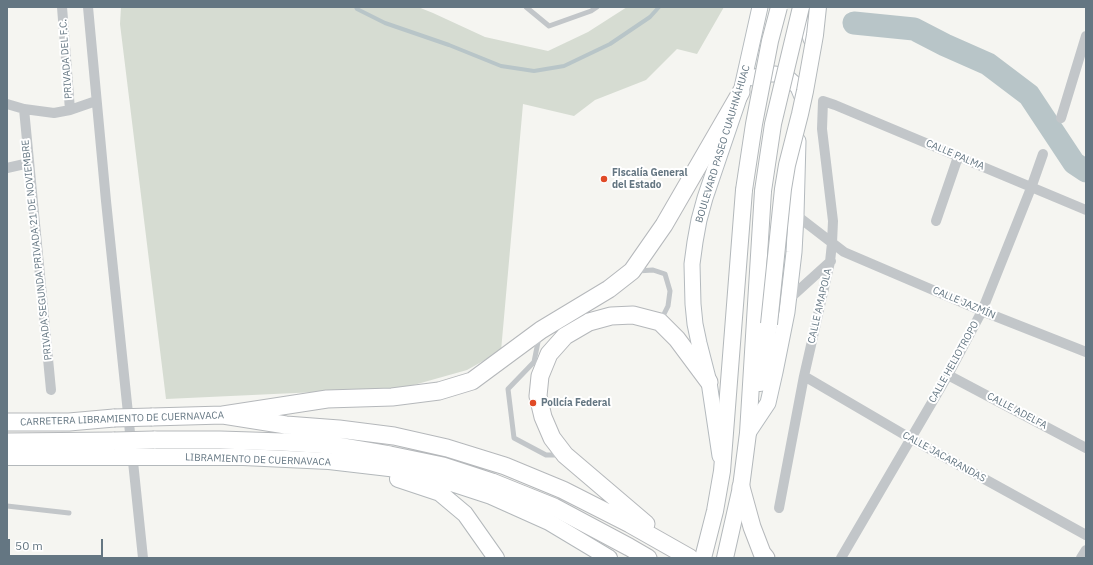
<!DOCTYPE html>
<meta charset="utf-8">
<style>
body{margin:0}
#map{position:relative;width:1093px;height:565px;overflow:hidden;background:#f5f5f1;font-family:"IBM Plex Sans",sans-serif}
canvas{display:block}
.frame{position:absolute;inset:0;border:8px solid #647682;pointer-events:none}
.scale{position:absolute;left:8px;top:539px;width:95px;height:18px;box-sizing:border-box;border:2px solid #647682;border-top:0;padding-left:5px;font-size:12px;line-height:14px;white-space:nowrap;color:#647682;-webkit-text-stroke:3px #fff;paint-order:stroke}
</style>
<div id="map">
<canvas width="1093" height="565"></canvas>
<div class="frame"></div>
<div class="scale">50 m</div>
</div>
<script>
const ctx = document.querySelector('canvas').getContext('2d');
ctx.lineJoin = 'round';
function paint(path, color) {
  ctx.fillStyle = color;
  ctx.fill(path, 'evenodd');
}
function shape(rows) {
  const path = new Path2D();
  for (const r of rows) {
    path.moveTo(r[0], r[1]);
    for (let i = 2; i < r.length; i += 2) path.lineTo(r[i], r[i + 1]);
  }
  return path;
}
function trace(path, color, width, dash) {
  ctx.strokeStyle = color;
  ctx.lineWidth = width;
  ctx.lineCap = dash ? 'butt' : 'round';
  ctx.setLineDash(dash || []);
  ctx.stroke(path);
}
function write(font, color, halo, rows, align = 'center') {
  ctx.font = font + ' "IBM Plex Sans",sans-serif';
  ctx.lineWidth = 4;
  ctx.setLineDash([]);
  ctx.textBaseline = 'middle';
  ctx.strokeStyle = halo;
  ctx.fillStyle = color;
  for (const [text, x, y, turn = 0] of rows) {
    ctx.save();
    ctx.translate(x, y);
    ctx.rotate((+turn || 0) * Math.PI / 180);
    ctx.textAlign = isNaN(turn) ? turn : align;
    if (halo) ctx.strokeText(text, 0, 0);
    ctx.fillText(text, 0, 0);
    ctx.restore();
  }
}
const green = shape([
 [121,7,418,7,433,13,485,37,548,51,588,32,627,7,724,7,697,54,677,49,646,80,595,100,574,116,523,104,501,351,467,370,403,388,166,399,120,24]
]);
const stream = shape([
 [356,7,357,9,385,23,449,45,501,66,534,71,564,66,610,44,650,17,659,7]
]);
const river = shape([
 [854,23,914,29,945,45,988,64,1029,95,1074,163,1086,171]
]);
const service = shape([
 [526,7,549,26,591,11,597,7],
 [637,271,653,270,665,274,670,291,668,306,661,320],
 [539,337,534,362,508,389,514,438,546,455,560,455],
 [7,506,69,513]
]);
const minor = shape([
 [62,7,70,110],
 [88,7,106,201,143,558],
 [7,104,24,109,54,113,70,110,96,101],
 [24,109,51,390],
 [1061,118,1086,36],
 [7,168,29,163],
 [796,215,844,252,982,311,1086,352],
 [936,221,958,157],
 [789,299,831,261],
 [948,375,1086,448],
 [804,376,910,438,1086,535],
 [779,508,804,376,830,262,832,243,833,221,822,129,823,101,835,105,1086,210],
 [841,558,948,375,982,311,1031,188,1043,154],
 [1081,558,1086,550]
]);
const secondary = shape([
 [806,7,805,19,811,39],
 [753,78,761,75,768,74,775,74,782,76,788,78,798,87,803,99],
 [748,433,768,403,775,372,787,312,794,252,796,215,798,141],
 [720,456,709,382,699,343,695,324,693,304,692,264,695,242,699,220,705,198,741,92,760,7]
]);
const primary = shape([
 [760,383,769,324],
 [7,457,115,457],
 [154,457,243,457,329,461,389,468,439,479,491,496,549,522,609,558],
 [398,479,440,493,465,514,496,558],
 [703,558,715,511,722,471,744,190],
 [725,558,741,487,748,433,763,191]
]);
const trunk = shape([
 [223,415,327,399,392,397,439,391,472,381,541,330,609,289,632,271,664,225,741,92],
 [152,417,223,415,286,425,339,429,394,436,447,448,505,466,563,490,630,524,690,558],
 [7,422,69,422,114,418],
 [154,440,220,440,283,442,331,445,390,455,443,466,492,482,554,507,629,547,648,558],
 [7,442,114,441],
 [741,487,752,527,762,553,766,558],
 [646,524,565,455,552,438,543,417,538,396,540,376,549,354,565,336,589,322,611,316,633,315,660,322,677,339,709,382]
]);
const primaryBridge = shape([
 [744,190,754,124,770,41,779,7],
 [763,191,773,124,801,7],
 [769,324,783,189,787,165,800,114,805,91,815,35,818,7],
 [115,457,154,457]
]);
const trunkBridge = shape([
 [114,418,152,417],
 [114,441,154,440]
]);
const markers = [
 [604,179,4,"#e04a26"],
 [533,403,4,"#e04a26"]
];
const streetNames = [
 ["PRIVADA DEL F.C.",66,59,-94],
 ["BOULEVARD PASEO CUAUHNÁHUAC",723,144,-73],
 ["CALLE PALMA",955,155,23],
 ["PRIVADA SEGUNDA PRIVADA 21 DE NOVIEMBRE",37,250,-96],
 ["CALLE JAZMÍN",964,303,23],
 ["CALLE AMAPOLA",820,306,-77],
 ["CALLE HELIOTROPO",954,362,-61],
 ["CALLE ADELFA",1017,411,28],
 ["CARRETERA LIBRAMIENTO DE CUERNAVACA",122,419,-2],
 ["CALLE JACARANDAS",944,457,29],
 ["LIBRAMIENTO DE CUERNAVACA",258,460,2]
];
const poiNames = [
 ["Fiscalía General",612,173],
 ["del Estado",612,185],
 ["Policía Federal",541,403]
];
paint(green, '#d6dcd2');
trace(stream, '#b8c5c8', 4);
trace(river, '#b8c5c8', 23);
trace(secondary, '#b4babe', 17);
trace(primary, '#b3b8bb', 18);
trace(trunk, '#b5b8bb', 19);
trace(service, '#c2c6c9', 5);
trace(minor, '#c2c6c9', 10);
trace(secondary, '#fff', 15);
trace(primary, '#fff', 16);
trace(trunk, '#fff', 17);
trace(primaryBridge, '#b3b8bb', 18, []);
trace(trunkBridge, '#b5b8bb', 19, []);
trace(primaryBridge, '#fff', 16);
trace(trunkBridge, '#fff', 17);
for (const [x, y, r, color] of markers) {
  const dot = new Path2D();
  dot.arc(x, y, r, 0, 2 * Math.PI);
  ctx.fillStyle = color;
  ctx.fill(dot);
  trace(dot, '#fff', 1.5);
}
write('10px', '#647682', '#fff', streetNames);
write('bold 10px', '#647682', '#fff', poiNames, 'left');
</script>
